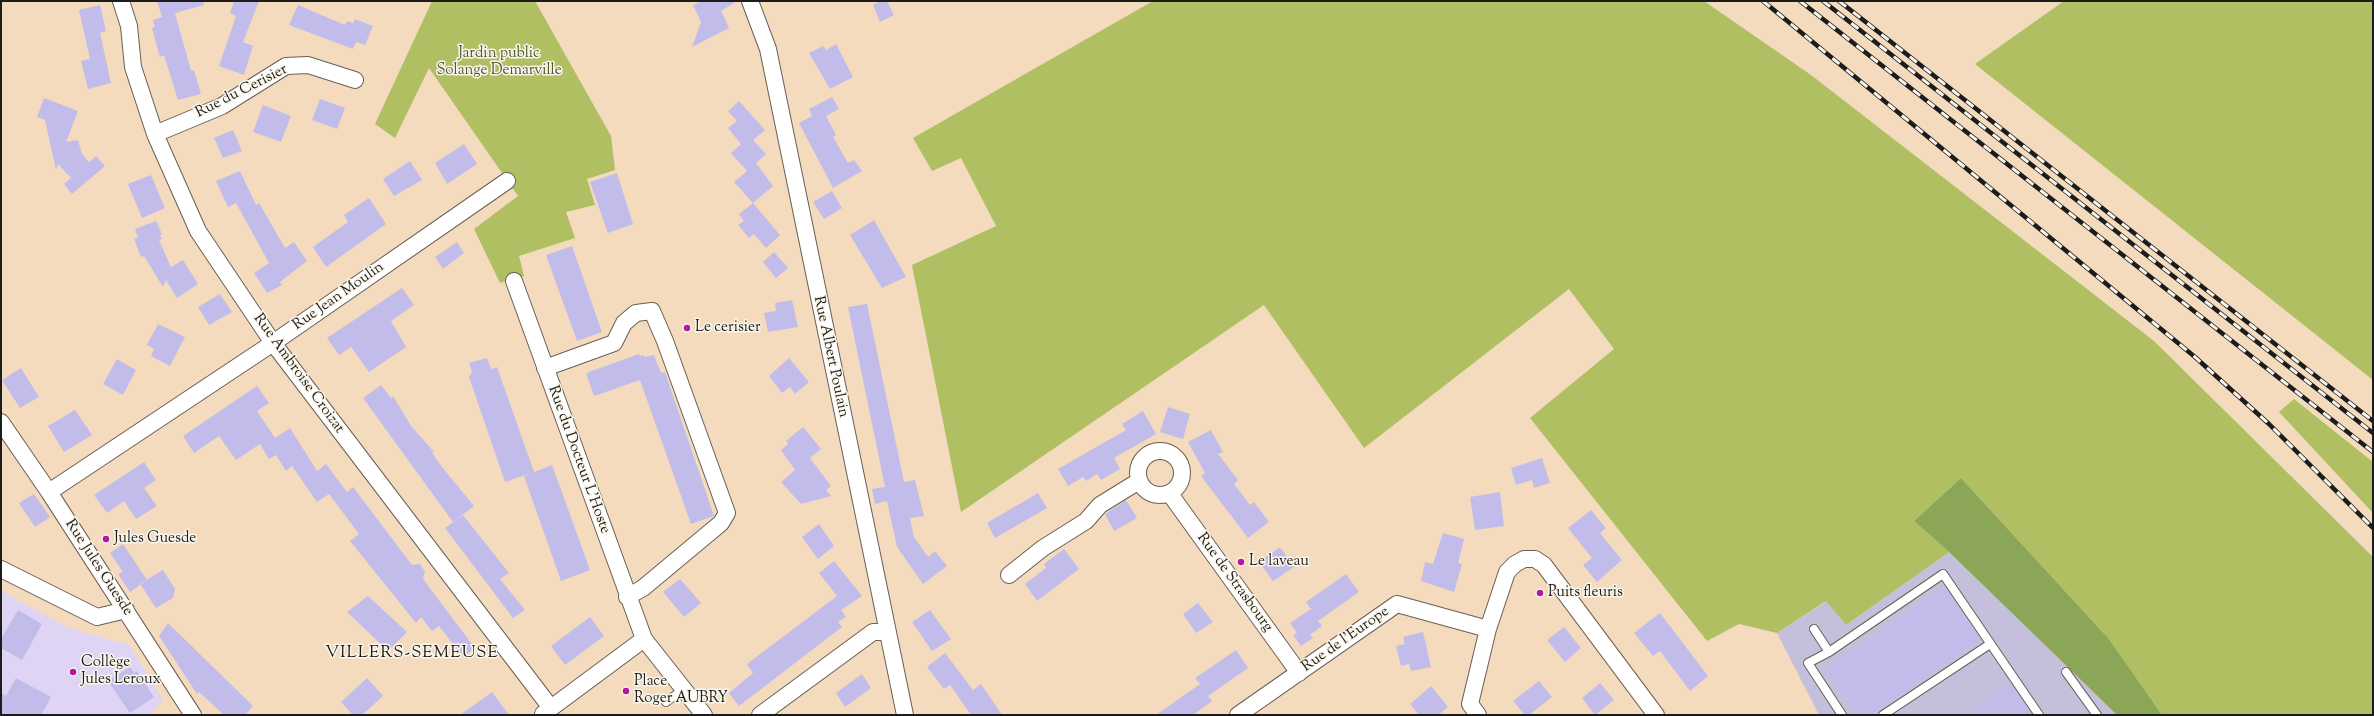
<!DOCTYPE html>
<meta charset="utf-8">
<style>
body{margin:0}
#map{position:relative;width:2374px;height:716px;overflow:hidden;background:#f4dbbe;font-family:"Sorts Mill Goudy",serif}
canvas{display:block}
.frame{position:absolute;inset:0;border:2px solid #1c1c1c;pointer-events:none}
</style>
<div id="map">
<canvas width="2374" height="716"></canvas>
<div class="frame"></div>
</div>
<script>
const ctx = document.querySelector('canvas').getContext('2d');
ctx.lineJoin = 'round';
function paint(path, color) {
  ctx.fillStyle = color;
  ctx.fill(path, 'evenodd');
}
function shape(rows) {
  const path = new Path2D();
  for (const r of rows) {
    if (r.length === 3) {
      path.moveTo(r[0] + r[2], r[1]);
      path.arc(r[0], r[1], r[2], 0, 2 * Math.PI);
      continue;
    }
    path.moveTo(r[0], r[1]);
    for (let i = 2; i < r.length; i += 2) path.lineTo(r[i], r[i + 1]);
  }
  return path;
}
function trace(path, color, width, dash) {
  ctx.strokeStyle = color;
  ctx.lineWidth = width;
  ctx.lineCap = dash ? 'butt' : 'round';
  ctx.setLineDash(dash || []);
  ctx.stroke(path);
}
function write(font, color, halo, rows, align = 'center') {
  ctx.font = font + ' "Sorts Mill Goudy",serif';
  ctx.lineWidth = 3;
  ctx.setLineDash([]);
  ctx.textBaseline = 'middle';
  ctx.strokeStyle = halo;
  ctx.fillStyle = color;
  for (const [text, x, y, turn = 0] of rows) {
    ctx.save();
    ctx.translate(x, y);
    ctx.rotate((+turn || 0) * Math.PI / 180);
    ctx.textAlign = isNaN(turn) ? turn : align;
    if (halo) ctx.strokeText(text, 0, 0);
    ctx.fillText(text, 0, 0);
    ctx.restore();
  }
}
const built = shape([
 [1,591,69,628,129,645,163,700,150,715,1,715]
]);
const industrial = shape([
 [1949,552,2117,715,1819,715,1777,633,1827,601,1846,625]
]);
const green = shape([
 [432,1,535,1,611,136,615,170,587,179,595,205,566,212,575,238,519,256,524,276,500,283,474,229,518,196,429,68,395,138,375,124],
 [1153,1,1704,1,1811,75,2154,341,2373,557,2373,715,2162,715,2109,639,1961,478,1914,521,1949,552,1846,625,1826,601,1777,633,1739,624,1707,641,1530,418,1614,349,1569,289,1364,448,1264,305,961,512,912,265,996,226,961,158,932,171,913,138],
 [2064,1,2373,1,2373,380,1975,64],
 [2294,399,2373,462,2373,513,2279,412]
]);
const forest = shape([
 [1961,478,2109,639,2162,715,2117,715,1949,552,1914,521]
]);
const building = shape([
 [157,1,203,1,204,5,175,13,191,71,194,70,201,94,178,100,164,55,160,57,152,28,155,27,153,20,162,17],
 [234,1,259,1,243,42,253,46,244,75,219,66,236,16,230,13],
 [702,1,737,1,721,11,729,28,692,47,701,22,693,5],
 [881,1,887,1,894,15,880,22,873,5],
 [100,5,106,31,100,33,111,83,88,89,81,61,90,59,79,10],
 [298,5,345,25,347,21,353,23,355,19,373,26,365,45,356,42,353,49,289,25],
 [836,44,853,77,830,89,809,53,823,46,826,50],
 [832,97,839,109,826,116,836,135,833,137,848,163,854,160,862,171,833,188,799,123,812,116,809,109],
 [44,98,78,111,66,142,78,140,82,154,89,162,71,178,58,164,56,170,45,120,37,117],
 [320,99,345,108,337,129,312,120],
 [739,101,765,130,753,140,766,154,756,163,773,186,753,203,780,235,766,248,754,234,749,238,738,225,744,221,739,214,753,203,734,182,747,171,731,153,741,144,728,128,737,121,728,111],
 [263,105,291,116,281,142,253,132],
 [233,130,242,151,223,158,214,138],
 [464,144,477,164,447,184,435,163],
 [96,156,105,166,72,194,64,184],
 [410,161,422,180,394,196,383,179],
 [240,171,256,205,259,203,285,248,294,242,307,261,280,282,282,285,267,293,254,273,269,263,236,203,228,207,216,181],
 [617,173,633,224,608,233,590,182],
 [151,175,165,208,142,218,128,184],
 [832,191,842,208,824,219,813,202],
 [369,198,386,224,326,267,313,247,348,222,344,215],
 [874,220,906,277,882,288,850,235],
 [156,221,162,234,160,235,162,239,159,240,171,267,183,260,198,284,177,298,166,280,163,287,144,256,141,257,134,239,138,237,135,229],
 [457,242,464,253,443,269,435,257],
 [572,246,602,332,577,341,546,255],
 [774,252,788,268,776,278,763,262],
 [402,288,414,305,391,321,406,347,369,372,351,347,339,355,327,338],
 [220,294,232,312,209,325,198,307],
 [792,300,798,327,768,332,764,313,776,311,775,303],
 [867,304,904,482,915,480,924,516,910,518,914,537,928,557,935,551,947,566,923,584,897,547,887,501,875,504,872,489,885,487,848,307],
 [158,324,185,337,170,366,151,356,154,349,147,345],
 [639,354,640,356,643,355,644,357,654,355,661,373,665,372,714,516,691,524,640,380,594,396,586,373],
 [487,358,491,369,497,367,534,472,505,482,469,377,472,372,469,363],
 [789,358,809,382,795,394,790,387,782,393,769,376],
 [117,359,136,370,123,395,103,384],
 [21,368,39,397,20,408,2,380],
 [381,385,391,398,393,396,411,426,434,452,432,453,442,467,474,506,453,522,363,398],
 [257,386,269,403,257,411,275,438,290,428,317,471,326,464,347,492,353,487,412,565,420,564,425,572,423,579,475,648,463,657,439,626,432,631,421,617,416,623,350,541,359,534,329,494,317,502,292,466,286,471,276,455,269,459,260,444,236,460,219,436,194,453,183,436],
 [1168,407,1190,414,1183,439,1160,432],
 [75,410,92,435,64,452,48,426],
 [1143,411,1156,434,1114,458,1120,469,1101,480,1097,474,1086,481,1083,477,1068,486,1058,469,1126,430,1122,424],
 [803,427,821,449,810,458,831,486,826,490,831,496,801,504,781,482,795,470,781,450,788,444,786,441],
 [1211,430,1223,452,1218,454,1238,480,1234,484,1250,505,1254,502,1269,522,1248,538,1201,476,1205,473,1188,442],
 [1542,458,1550,483,1534,488,1532,480,1516,485,1511,468],
 [144,462,156,480,144,488,157,506,136,519,124,501,107,513,94,495],
 [552,465,590,570,561,581,524,476],
 [1500,492,1504,526,1475,530,1470,497],
 [1038,493,1047,508,995,538,987,523],
 [34,494,50,517,35,527,19,503],
 [1126,500,1137,518,1114,531,1105,514],
 [1591,510,1606,528,1600,533,1622,560,1597,582,1583,565,1592,558,1568,528],
 [463,515,509,573,500,579,525,610,513,618,445,528],
 [819,524,834,546,818,559,802,537],
 [1443,533,1464,539,1458,563,1462,564,1454,592,1421,581,1425,562,1433,564],
 [123,544,147,580,130,592,118,574,123,572,110,553],
 [1280,547,1294,567,1273,581,1259,562],
 [1064,549,1079,569,1037,601,1025,584,1046,568,1044,564],
 [834,561,862,596,841,610,846,617,838,622,842,627,739,706,729,693,753,673,747,664,837,596,819,573],
 [163,570,175,589,173,598,156,608,140,584],
 [1346,574,1359,592,1318,621,1322,626,1310,635,1313,638,1301,646,1293,635,1297,633,1290,623,1311,609,1306,602],
 [680,579,701,603,684,617,663,592],
 [1944,586,1981,639,1871,715,1857,715,1826,670],
 [368,596,407,632,388,651,347,612],
 [1198,603,1213,622,1196,633,1183,614],
 [18,610,42,624,22,660,1,648,1,639],
 [930,610,951,639,932,651,912,622],
 [1660,613,1708,676,1690,691,1660,651,1653,656,1634,633],
 [590,617,604,636,565,665,551,646],
 [168,623,253,706,245,715,224,715,199,692,197,694,159,636],
 [1564,627,1581,648,1565,662,1547,640],
 [1423,632,1431,667,1411,671,1409,664,1401,666,1396,646,1405,644,1403,637],
 [1236,650,1248,668,1208,696,1212,701,1193,715,1156,715,1200,684,1195,678],
 [945,653,973,690,981,684,1002,715,971,715,950,685,944,689,927,667],
 [130,667,134,673,137,671,154,697,130,713,108,681],
 [862,674,871,688,845,707,836,693],
 [16,678,51,697,41,715,1,715,1,693,6,696],
 [367,678,383,696,362,715,353,715,341,702],
 [1539,681,1552,697,1529,715,1525,715,1513,701],
 [1600,683,1614,700,1595,715,1582,698],
 [2011,684,2032,715,1966,715],
 [1431,686,1448,707,1438,715,1419,715,1410,704],
 [492,692,509,715,460,715]
]);
const lane = shape([
 [1814,629,1829,652,1943,574,2039,715],
 [1829,652,1808,663,1842,715],
 [2066,672,2097,715],
 [666,702,684,689],
 [1883,715,1990,644]
]);
const street = shape([
 [121,1,129,26,133,67,155,134,198,231,273,343,551,708],
 [750,1,768,49,905,715],
 [155,134,222,106,286,66,308,65,355,80],
 [514,281,644,639,704,715],
 [545,368,614,343,624,323,636,313,652,311,665,341,727,513,721,523,643,588,627,597],
 [1,422,49,492,193,715],
 [1160,473,22],
 [49,492,273,343,507,181],
 [1170,494,1299,673],
 [1,569,97,617,126,610],
 [1009,575,1043,548,1086,521,1100,505,1139,481],
 [543,714,644,639],
 [760,715,873,632,887,632],
 [1238,715,1397,604,1488,629],
 [1478,715,1470,704,1488,629,1507,572,1515,564,1524,559,1535,559,1544,565,1656,715]
]);
const rail = shape([
 [1763,1,2195,357,2269,424,2373,528],
 [1800,1,2373,452],
 [1823,1,2373,433],
 [1839,1,2373,421]
]);
const markers = [
 [687,328,4,"#b5179e"],
 [106,539,4,"#b5179e"],
 [1241,562,4,"#b5179e"],
 [1540,593,4,"#b5179e"],
 [73,672,4,"#b5179e"],
 [626,691,4,"#b5179e"]
];
const parkNames = [
 ["Jardin public",499,54],
 ["Solange Demarville",499,71]
];
const streetNames = [
 ["Rue du Cerisier",242,92,-27],
 ["Rue Jean Moulin",339,297,-35],
 ["Rue Albert Poulain",830,357,78],
 ["Rue Ambroise Croizat",298,374,54],
 ["Rue du Docteur L'Hoste",578,460,70],
 ["Rue Jules Guesde",98,568,57],
 ["Rue de Strasbourg",1234,583,54],
 ["Rue de l'Europe",1346,640,-35]
];
const poiNames = [
 ["Le cerisier",695,328],
 ["Jules Guesde",114,539],
 ["Le laveau",1249,562],
 ["Puits fleuris",1548,593],
 ["Collège",81,663],
 ["Jules Leroux",81,680],
 ["Place",634,682],
 ["Roger AUBRY",634,699]
];
const quarterNames = [
 ["VILLERS-SEMEUSE",412,654]
];
paint(built, '#e0d4f4');
paint(industrial, '#c4c0db');
paint(green, '#afbf61');
paint(forest, '#8ba657');
paint(building, '#c2bceb');
trace(lane, '#685f55', 10);
trace(street, '#685f55', 18);
trace(lane, '#fff', 8);
trace(street, '#fff', 16);
trace(rail, '#1c1c1c', 4.5);
trace(rail, '#fbf7ec', 3, [9]);
for (const [x, y, r, color] of markers) {
  const dot = new Path2D();
  dot.arc(x, y, r, 0, 2 * Math.PI);
  ctx.fillStyle = color;
  ctx.fill(dot);
  trace(dot, '#fbf7ec', 1.5);
}
write('15px', '#4f5534', '#fbf7ec', parkNames);
write('15px', '#1c1c1c', '#fbf7ec', streetNames);
write('15px', '#1c1c1c', '#fbf7ec', poiNames, 'left');
ctx.letterSpacing = '1px';
write('17px', '#1c1c1c', '#fbf7ec', quarterNames);
ctx.letterSpacing = '0px';
</script>
